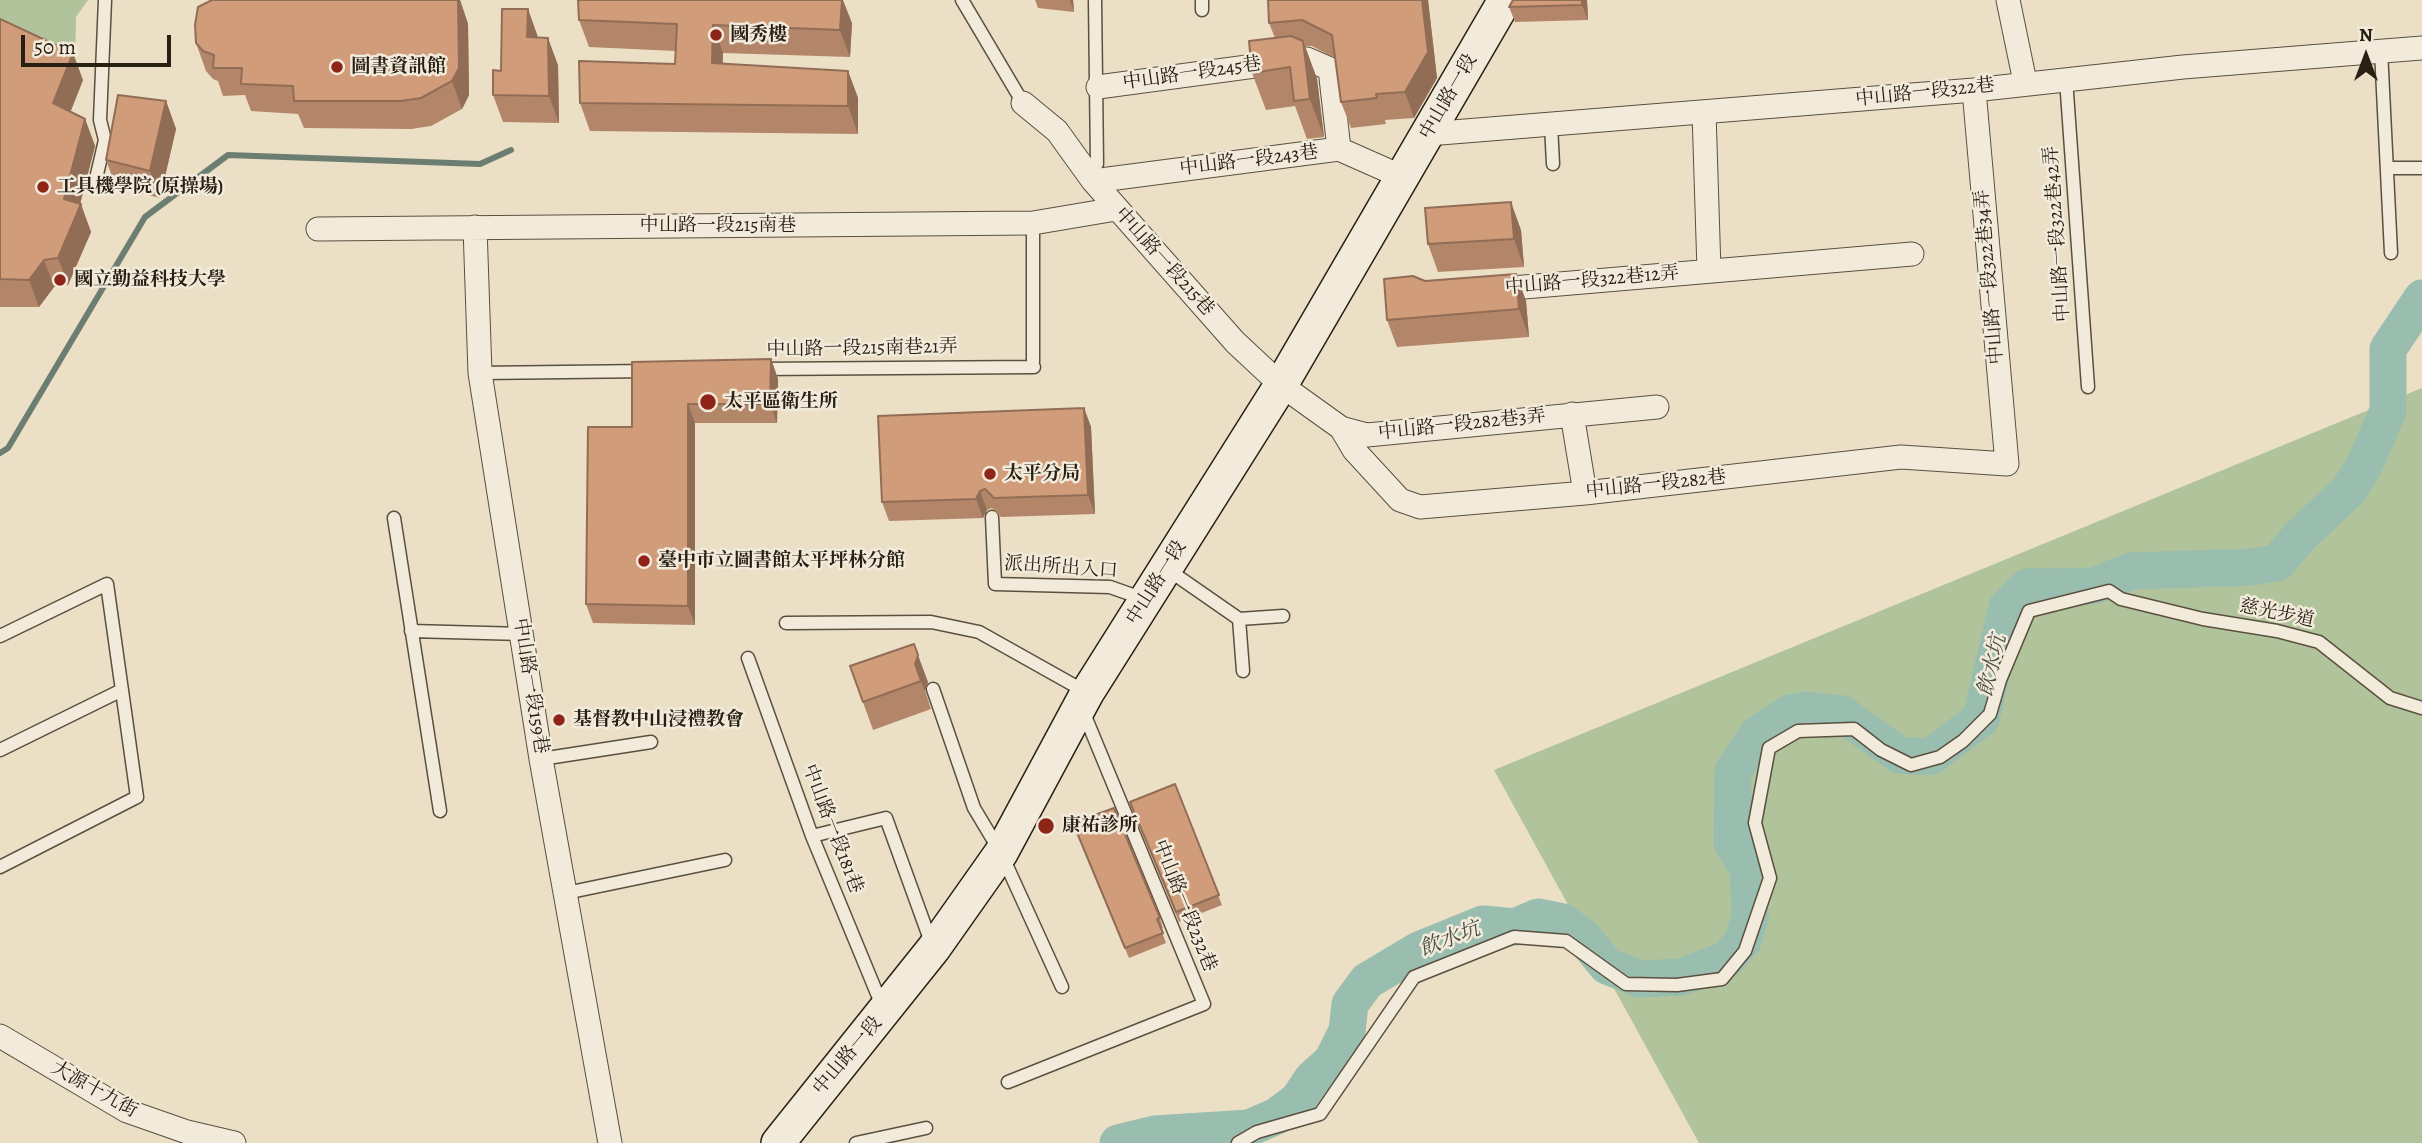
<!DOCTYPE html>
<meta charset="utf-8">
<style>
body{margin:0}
#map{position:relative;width:2422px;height:1143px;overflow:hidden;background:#ebdfc6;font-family:Alegreya,serif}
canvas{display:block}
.north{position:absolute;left:2331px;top:21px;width:70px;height:70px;-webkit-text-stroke:5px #f2eada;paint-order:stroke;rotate:0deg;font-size:19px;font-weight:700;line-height:28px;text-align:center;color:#292014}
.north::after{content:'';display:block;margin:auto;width:24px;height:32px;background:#292014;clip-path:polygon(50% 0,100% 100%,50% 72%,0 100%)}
.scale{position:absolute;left:21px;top:35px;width:150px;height:32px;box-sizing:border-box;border:4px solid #292014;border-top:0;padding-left:9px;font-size:21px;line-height:24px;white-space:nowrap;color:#292014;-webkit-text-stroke:5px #f2eada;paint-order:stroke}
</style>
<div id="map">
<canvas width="2422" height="1143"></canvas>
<div class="north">N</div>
<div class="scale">50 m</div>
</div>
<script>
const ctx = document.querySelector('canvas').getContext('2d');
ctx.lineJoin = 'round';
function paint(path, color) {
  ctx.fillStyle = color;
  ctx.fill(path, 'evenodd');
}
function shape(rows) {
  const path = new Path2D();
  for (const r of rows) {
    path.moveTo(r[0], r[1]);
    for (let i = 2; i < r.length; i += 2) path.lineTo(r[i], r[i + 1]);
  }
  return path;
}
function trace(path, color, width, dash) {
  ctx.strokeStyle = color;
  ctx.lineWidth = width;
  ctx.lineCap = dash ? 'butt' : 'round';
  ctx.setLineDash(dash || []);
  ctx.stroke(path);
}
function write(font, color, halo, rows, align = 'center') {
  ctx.font = font + ' Alegreya,"Noto Serif TC",serif';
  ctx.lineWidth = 5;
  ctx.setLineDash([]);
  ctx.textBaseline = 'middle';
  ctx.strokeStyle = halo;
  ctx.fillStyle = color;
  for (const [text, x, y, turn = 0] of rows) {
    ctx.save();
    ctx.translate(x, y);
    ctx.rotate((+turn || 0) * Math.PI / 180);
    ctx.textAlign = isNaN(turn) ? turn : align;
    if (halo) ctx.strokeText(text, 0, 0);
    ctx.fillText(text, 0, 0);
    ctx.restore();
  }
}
const green = shape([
 [0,0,88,0,76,17,75,65,0,31],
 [2422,388,2422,1143,1699,1143,1494,770]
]);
const stream = shape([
 [0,453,8,448,145,217,228,155,480,164,511,150]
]);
const river = shape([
 [1118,1143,1155,1134,1249,1128,1277,1116,1298,1100,1312,1079,1332,1061,1347,1031,1350,1004,1367,981,1419,950,1483,924,1515,927,1538,917,1563,922,1584,938,1607,966,1640,979,1682,977,1726,960,1743,941,1750,917,1748,869,1732,843,1733,771,1757,735,1790,713,1806,710,1842,714,1899,755,1930,757,1981,719,2007,607,2027,587,2093,586,2132,571,2252,567,2277,563,2301,535,2349,490,2365,464,2388,411,2388,349,2422,298]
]);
const lane = shape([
 [962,0,1023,103],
 [1202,0,1202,10],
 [2381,50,2391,253],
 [2066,79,2088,387],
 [1551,125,1553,164],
 [2388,168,2422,168],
 [1087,174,1097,164,1095,0],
 [94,187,105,140,100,120,105,0],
 [1033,223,1033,362],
 [758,369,1034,367],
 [480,373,648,371],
 [992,517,995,584,1110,587,1144,599],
 [394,518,440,811],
 [1167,569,1239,619,1243,671],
 [1239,619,1283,616],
 [786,623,931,622,979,632,1086,692],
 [411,631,523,634],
 [0,636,107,584,137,797,0,867],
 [748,658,812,836,883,1008],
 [933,689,974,808,1001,853,1062,987],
 [0,750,122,690],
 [541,759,651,742],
 [812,836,886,818,932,945],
 [566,893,725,860],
 [1008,1082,1204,1004,1083,711],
 [856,1143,926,1128],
 [1238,1143,1257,1132,1320,1114,1414,977,1514,937,1566,941,1626,984,1677,985,1722,979,1745,951,1770,878,1755,823,1769,748,1798,731,1854,729,1881,750,1911,765,1940,757,1963,741,1990,714,2000,680,2029,611,2109,591,2121,599,2203,619,2277,631,2319,642,2390,698,2422,708]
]);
const street = shape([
 [2008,0,2025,82],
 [1098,87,1307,59,1330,69,1339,149],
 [1023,103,1057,131,1093,181,1235,342,1281,385,1341,428,1367,435,1657,407],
 [1704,112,1709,271],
 [1428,134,1974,90,2183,67,2422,48],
 [1093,181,1339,149,1400,176],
 [475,227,480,373,541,759,610,1143],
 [318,229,1033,223,1116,209],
 [1489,290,1912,254],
 [1572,414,1585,493],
 [1341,428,1354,450,1400,500,1420,507,1585,493,1901,457,2007,464,1974,90],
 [0,1036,127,1111,187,1132,234,1143]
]);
const secondary = shape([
 [778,1143,934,948,1001,853,1087,693,1281,385,1505,0]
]);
const wall = shape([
 [212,0,460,0,468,24,469,95,462,109,431,126,411,129,304,128,298,114,251,111,245,95,223,96,218,81,213,79,206,71,196,43],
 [1035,0,1073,0,1074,12,1038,8],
 [1268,0,1428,0,1437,78,1414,118,1385,120,1386,124,1351,128,1341,102,1335,58,1312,46,1305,46,1317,79,1324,137,1307,139,1295,106,1266,110,1252,73,1275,38,1269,23],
 [1587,0,1588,20,1515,22,1509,7],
 [0,19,83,80,70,112,85,119,95,146,80,204,91,232,68,285,54,287,39,307,0,307],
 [579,20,852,23,850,57,723,53,722,64,848,71,858,98,858,134,590,131,580,103,675,64,676,51,589,47],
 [538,37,558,65,559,123,503,122,493,95],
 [166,101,176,129,160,198,116,187,106,160],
 [1521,230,1524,267,1438,272,1428,244],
 [1516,274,1526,301,1529,337,1397,347,1387,320,1425,281],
 [771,359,778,379,777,423,695,423,695,625,593,623,586,604,632,427],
 [1084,408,1091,427,1095,514,1001,517,992,508,987,510,983,518,889,521,882,502],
 [850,666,928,682,925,691,931,709,873,730],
 [1175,784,1222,905,1179,922,1134,812],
 [1077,833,1160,918,1163,928,1161,929,1166,943,1129,958]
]);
const shadedWall = shape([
 [458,0,460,0,468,24,469,95,462,109,452,81],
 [842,0,843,0,852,23,850,57,840,30],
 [1070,0,1073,0,1074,12],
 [1422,0,1428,0,1437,78,1414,118,1405,92],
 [1582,0,1587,0,1588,20,1582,5],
 [528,9,538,37,537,65,527,37],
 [713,25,723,53,722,91,712,63],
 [548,38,558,65,559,123,549,96],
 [1303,41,1317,79,1324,137,1310,99],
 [73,53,83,80,63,131,53,103],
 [848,71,858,98,858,134,848,106],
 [166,101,176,129,160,198,150,171],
 [85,119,95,146,79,208,81,204,91,232,68,285,58,258,64,199],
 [1511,202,1521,230,1524,267,1514,239],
 [44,260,54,287,39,307,29,280],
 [1516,274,1526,301,1529,337,1519,309],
 [771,359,778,379,777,423,770,404],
 [688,404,695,423,695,625,688,606],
 [1084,408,1091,427,1095,514,1088,495],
 [980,491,987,510,983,518,976,499],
 [918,655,928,682,925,691,931,709,915,664]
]);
const building = shape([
 [212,0,458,0,459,68,452,81,421,98,401,101,294,101,293,86,241,84,242,68,213,68,214,55,203,51,196,43,195,25,198,7,212,0],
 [578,0,842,0,840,30,713,25,712,63,848,71,848,106,580,103,579,61,675,64,677,24,579,20,578,0],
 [1268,0,1422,0,1428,52,1405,92,1376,94,1377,98,1341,102,1332,35,1302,20,1269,23,1268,0],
 [1513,0,1582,0,1582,5,1509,7,1513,0],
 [502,9,528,9,527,37,548,38,549,96,493,95,493,70,501,71,502,9],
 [0,19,73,53,53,103,85,119,64,199,81,204,58,258,44,260,29,280,0,279,0,19],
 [1291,36,1303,41,1310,99,1294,101,1290,67,1252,73,1249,41,1291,36],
 [118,95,166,101,150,171,106,160,118,95],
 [1511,202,1514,239,1428,244,1425,208,1511,202],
 [1516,274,1519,309,1387,320,1384,279,1413,276,1425,281,1516,274],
 [771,359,770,404,688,404,688,606,586,604,588,427,632,427,632,362,771,359],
 [1084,408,1088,495,994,498,985,489,980,491,976,499,882,502,878,416,1084,408],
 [914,644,918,655,915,664,921,681,863,702,850,666,914,644],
 [1175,784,1219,895,1176,912,1130,802,1175,784],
 [1114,808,1160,918,1157,919,1163,933,1125,948,1073,823,1114,808]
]);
const markers = [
 [716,35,7,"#8f2418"],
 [337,67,7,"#8f2418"],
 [43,187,7,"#8f2418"],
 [60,280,7,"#8f2418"],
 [708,402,9,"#8f2418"],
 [990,474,7,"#8f2418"],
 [644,561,7,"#8f2418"],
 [559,720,7,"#8f2418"],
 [1046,826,9,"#8f2418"]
];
const poiNames = [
 ["國秀樓",730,35],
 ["圖書資訊館",351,67],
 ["工具機學院 (原操場)",57,187],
 ["國立勤益科技大學",74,280],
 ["太平區衛生所",724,402],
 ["太平分局",1004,474],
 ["臺中市立圖書館太平坪林分館",658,561],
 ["基督教中山浸禮教會",573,720],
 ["康祐診所",1062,826]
];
const streetNames = [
 ["中山路一段245巷",1192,74,-8],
 ["中山路一段322巷",1925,93,-6],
 ["中山路一段",1449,97,-60],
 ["中山路一段243巷",1249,161,-7],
 ["中山路一段215南巷",718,226],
 ["中山路一段322巷42弄",2058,234,-94],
 ["中山路一段215巷",1164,262,48],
 ["中山路一段322巷34弄",1990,277,-95],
 ["中山路一段322巷12弄",1592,281,-5],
 ["中山路一段215南巷21弄",862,349,-1],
 ["中山路一段282巷3弄",1462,425,-6],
 ["中山路一段282巷",1656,485,-6],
 ["派出所出入口",1061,568,4],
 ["中山路一段",1157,583,-58],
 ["慈光步道",2277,614,12],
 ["中山路一段159巷",530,686,81],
 ["中山路一段181巷",832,829,69],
 ["中山路一段232巷",1184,906,68],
 ["中山路一段",848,1056,-50],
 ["大源十九街",94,1090,29]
];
const waterNames = [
 ["飲水坑",1993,666,-77],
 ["飲水坑",1450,940,-21]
];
paint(green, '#b0c39b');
trace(stream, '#6c7e71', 6);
trace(river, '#99bdaf', 37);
trace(lane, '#5a5040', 15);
trace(street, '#5a5040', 25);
trace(secondary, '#292014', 36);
trace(lane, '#f2eada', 12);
trace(street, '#f2eada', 23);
trace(secondary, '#f2eada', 33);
paint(wall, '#b48669');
paint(shadedWall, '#926d55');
paint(building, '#d19c7a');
trace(building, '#926d55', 2);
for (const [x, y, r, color] of markers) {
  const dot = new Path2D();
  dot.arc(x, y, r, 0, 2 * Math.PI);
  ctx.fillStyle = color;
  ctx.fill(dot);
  trace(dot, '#f2eada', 2.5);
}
write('bold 19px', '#292014', '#f2eada', poiNames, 'left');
write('19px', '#292014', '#f2eada', streetNames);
write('italic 21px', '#4b4f42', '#f2eada', waterNames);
</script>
